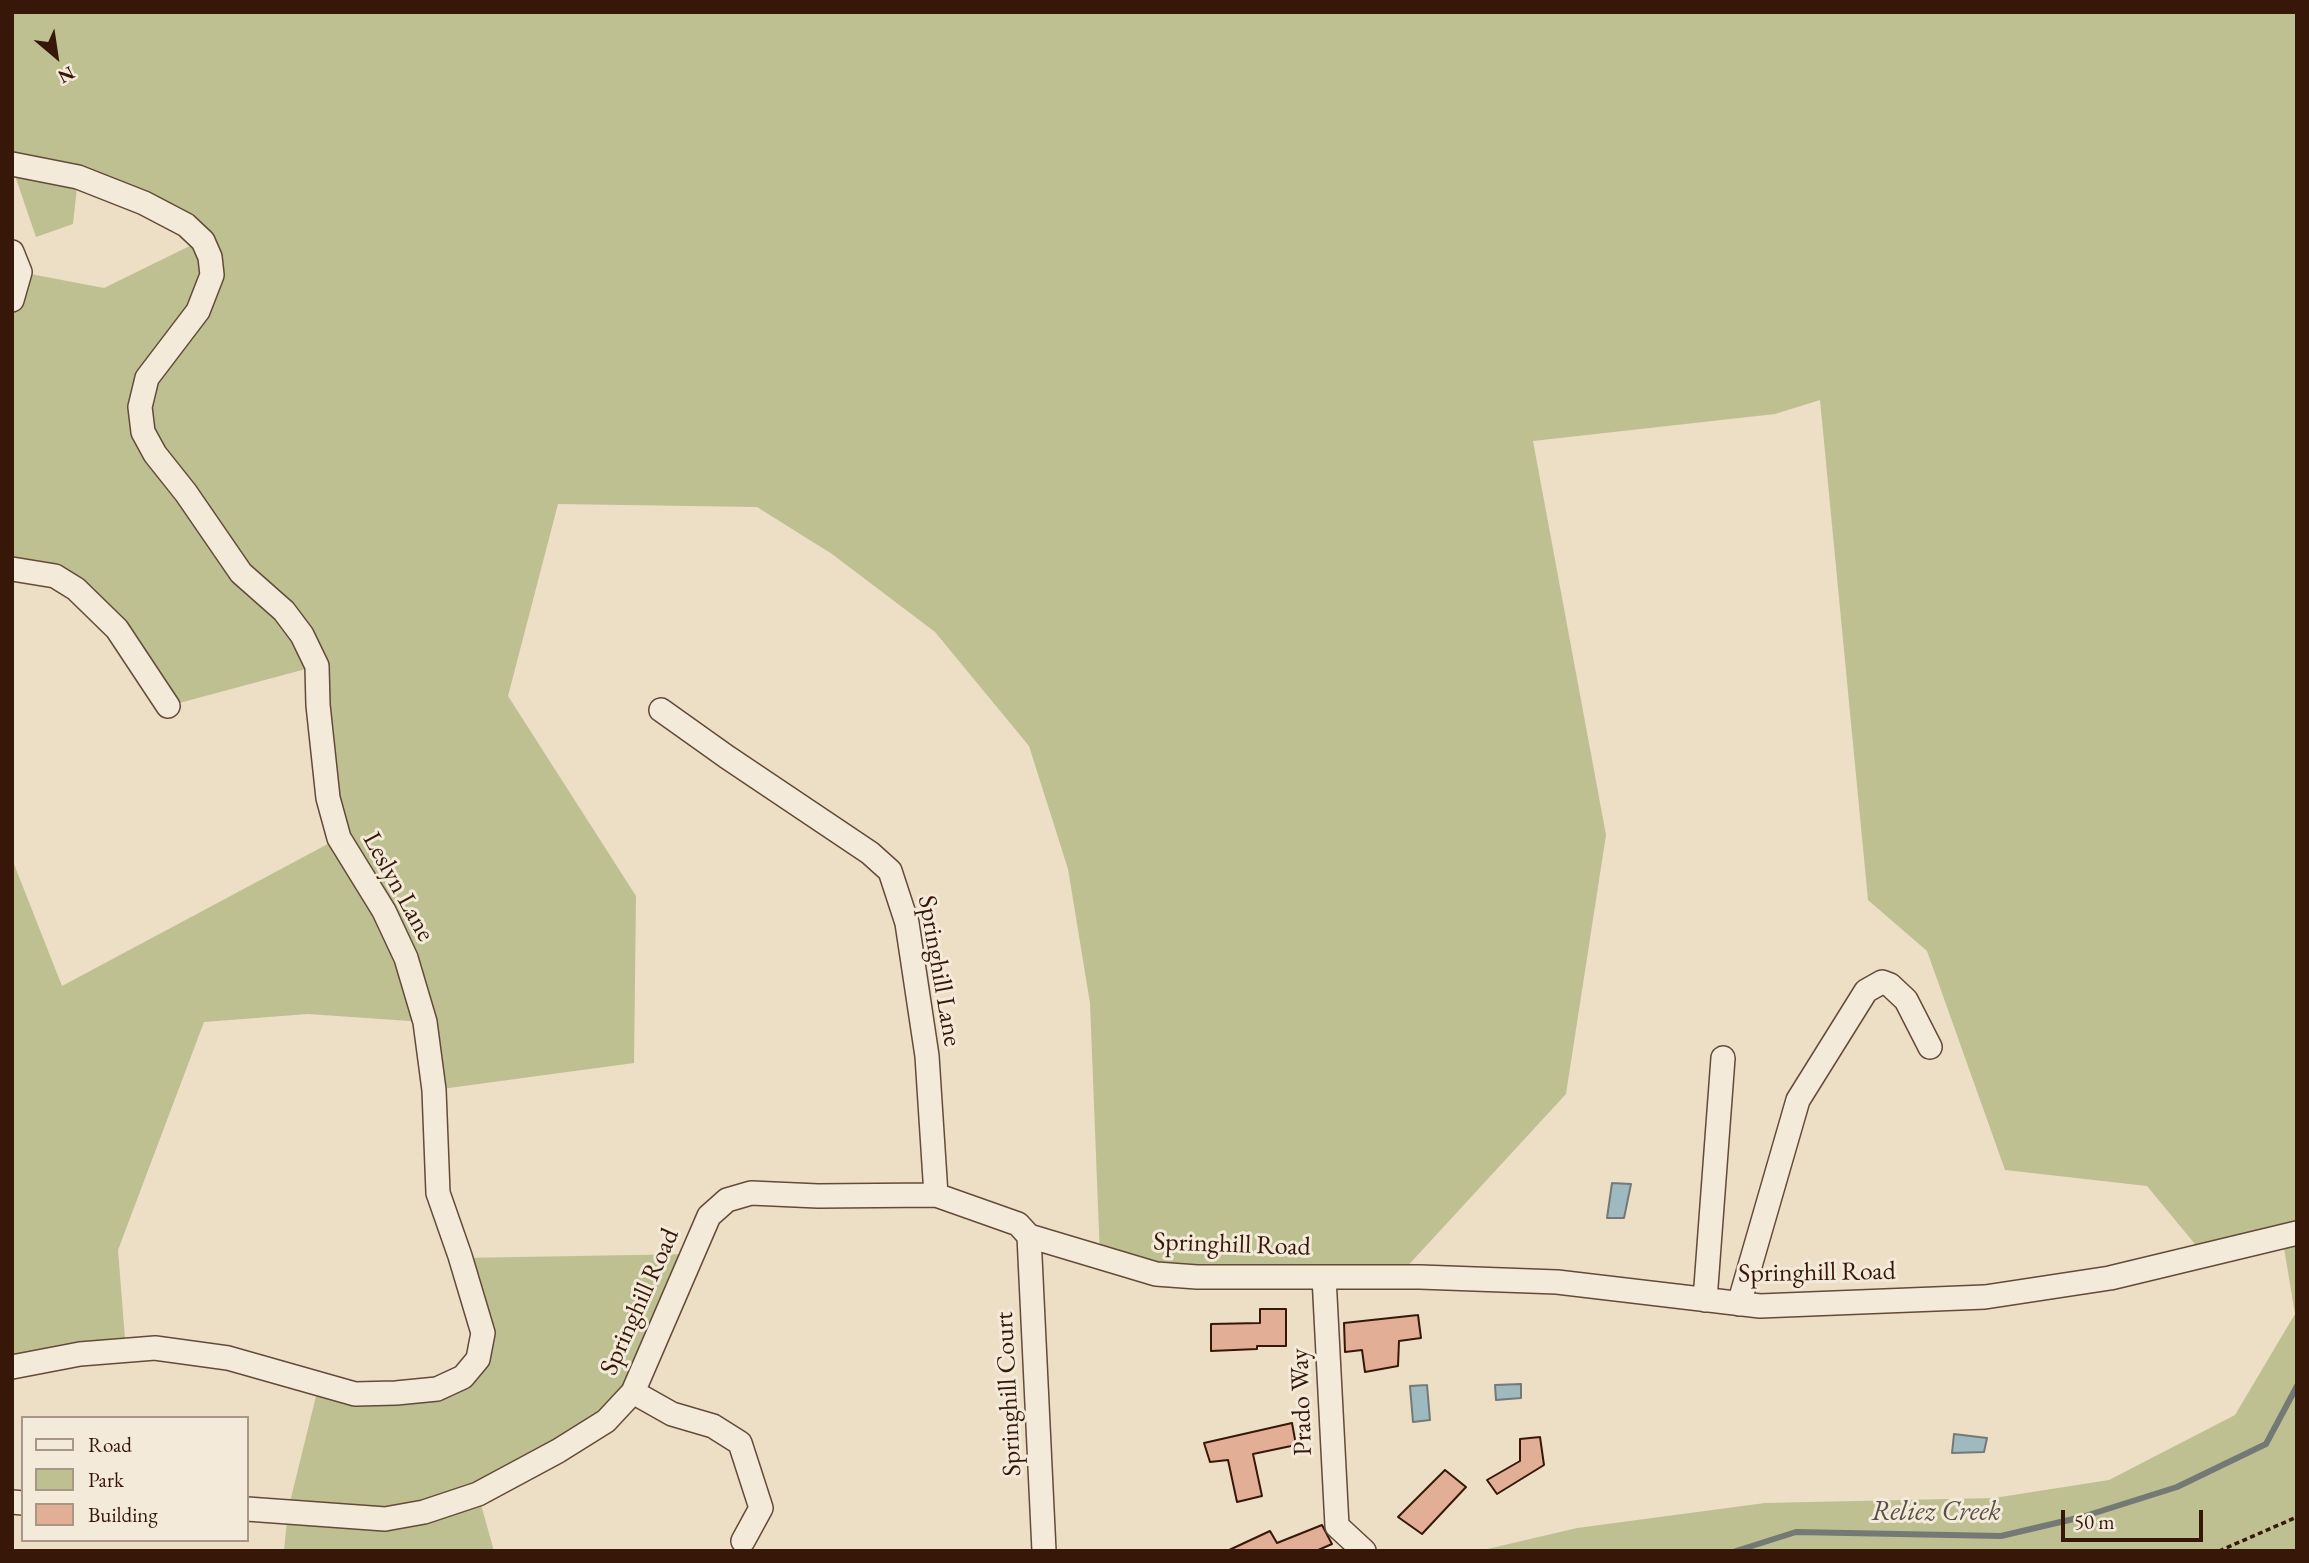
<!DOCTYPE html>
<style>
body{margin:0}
#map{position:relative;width:2309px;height:1563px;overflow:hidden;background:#eddec6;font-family:"EB Garamond",serif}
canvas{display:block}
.frame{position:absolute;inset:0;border:14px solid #371808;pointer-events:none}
.legend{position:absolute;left:21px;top:1416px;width:228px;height:126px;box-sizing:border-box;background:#f3eada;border:2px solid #a89686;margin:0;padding:9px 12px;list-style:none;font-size:21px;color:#371808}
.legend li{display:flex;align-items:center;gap:14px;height:35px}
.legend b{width:35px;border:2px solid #a89686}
.north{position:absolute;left:21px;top:21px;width:70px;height:70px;-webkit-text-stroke:5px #f3eada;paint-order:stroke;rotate:151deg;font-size:19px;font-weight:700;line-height:28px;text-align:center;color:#371808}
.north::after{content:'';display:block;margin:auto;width:24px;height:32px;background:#371808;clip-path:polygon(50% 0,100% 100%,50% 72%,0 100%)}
.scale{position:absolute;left:2061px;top:1510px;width:142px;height:32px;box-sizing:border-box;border:4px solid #371808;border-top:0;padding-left:9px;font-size:21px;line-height:24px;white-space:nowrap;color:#371808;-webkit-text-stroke:5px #f3eada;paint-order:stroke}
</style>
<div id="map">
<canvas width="2309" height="1563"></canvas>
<div class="frame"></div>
<ul class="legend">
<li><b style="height:9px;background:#f3eada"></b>Road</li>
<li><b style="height:19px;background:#bec091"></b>Park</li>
<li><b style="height:19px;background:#e2ae95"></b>Building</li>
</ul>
<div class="north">N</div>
<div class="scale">50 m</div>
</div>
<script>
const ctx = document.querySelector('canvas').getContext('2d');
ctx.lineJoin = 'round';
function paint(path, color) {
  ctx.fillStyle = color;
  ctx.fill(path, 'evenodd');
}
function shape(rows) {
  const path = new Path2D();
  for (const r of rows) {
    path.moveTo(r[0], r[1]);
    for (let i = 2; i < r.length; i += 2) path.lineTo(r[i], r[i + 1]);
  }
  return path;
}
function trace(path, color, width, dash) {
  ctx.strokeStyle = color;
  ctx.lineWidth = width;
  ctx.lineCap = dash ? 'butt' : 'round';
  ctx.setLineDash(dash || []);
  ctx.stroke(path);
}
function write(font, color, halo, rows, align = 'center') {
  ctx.font = font + ' "EB Garamond",serif';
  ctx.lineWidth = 6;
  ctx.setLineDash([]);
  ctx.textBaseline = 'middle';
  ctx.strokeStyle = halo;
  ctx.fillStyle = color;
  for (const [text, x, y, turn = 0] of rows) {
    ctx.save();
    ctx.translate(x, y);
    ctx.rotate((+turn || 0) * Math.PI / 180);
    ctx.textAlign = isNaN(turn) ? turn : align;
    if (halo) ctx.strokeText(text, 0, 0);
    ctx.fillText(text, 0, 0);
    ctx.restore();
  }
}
const green = shape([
 [12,12,2297,12,2297,1551,1479,1551,1577,1528,1765,1503,1994,1498,2109,1480,2235,1415,2295,1314,2282,1236,2204,1255,2147,1186,2005,1170,1927,951,1868,900,1820,400,1775,414,1533,441,1606,835,1566,1094,1391,1284,1197,1277,1100,1257,1090,1003,1068,869,1029,746,935,632,832,554,757,507,558,504,508,696,636,896,634,1063,434,1090,424,1022,308,1014,204,1022,118,1250,126,1351,17,1366,12,1348,12,859,62,986,339,838,317,666,168,706,76,589,12,569,12,300,20,272,104,288,202,240,78,178,73,224,36,237,12,167],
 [693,1254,633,1392,478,1494,494,1551,284,1551,288,1510,319,1384,436,1389,478,1359,460,1258]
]);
const water = shape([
 [1612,1183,1631,1184,1624,1218,1607,1218,1612,1183],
 [1521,1384,1521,1398,1496,1400,1495,1385,1521,1384],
 [1427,1385,1430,1420,1413,1422,1410,1386,1427,1385],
 [1954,1434,1987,1438,1984,1452,1952,1453,1954,1434]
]);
const stream = shape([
 [1736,1551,1796,1532,2001,1536,2082,1517,2177,1487,2266,1444,2297,1386]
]);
const building = shape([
 [1260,1309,1286,1309,1286,1346,1257,1346,1257,1349,1211,1351,1211,1324,1260,1323,1260,1309],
 [1418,1315,1421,1338,1399,1341,1398,1366,1365,1372,1362,1350,1345,1352,1344,1323,1418,1315],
 [1292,1423,1296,1445,1253,1454,1262,1496,1237,1502,1228,1460,1210,1462,1204,1443,1292,1423],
 [1540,1437,1544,1465,1497,1494,1487,1480,1520,1461,1520,1439,1540,1437],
 [1445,1470,1466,1487,1422,1534,1398,1517,1445,1470],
 [1322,1525,1332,1544,1316,1551,1227,1551,1270,1531,1277,1543,1322,1525]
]);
const path = shape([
 [2219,1551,2297,1517]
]);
const minor = shape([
 [12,164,78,177,144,203,186,225,203,241,210,257,212,275,198,311,147,378,140,407,143,432,155,454,186,493,241,573,284,611,302,635,317,666,318,705,328,798,339,838,384,911,406,958,425,1022,434,1090,438,1193,460,1256,483,1333,478,1359,463,1377,437,1389,396,1393,355,1394,228,1358,155,1348,80,1354,12,1367],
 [12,252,20,272,12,300],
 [12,569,55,576,76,589,117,629,168,706],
 [661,710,727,757,870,853,890,871,907,923,927,1056,936,1195],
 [1029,1236,1044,1551],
 [1324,1277,1337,1526,1364,1551],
 [1705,1300,1723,1058],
 [1739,1304,1798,1100,1866,991,1882,982,1890,985,1906,1000,1930,1047],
 [633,1392,672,1414,713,1426,740,1443,761,1508,743,1541],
 [12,1502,23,1503],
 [247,1509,385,1519,424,1512,478,1494,558,1451,606,1421,633,1392,709,1216,727,1200,751,1193,818,1196,936,1195,1018,1224,1029,1236,1156,1274,1197,1277,1420,1277,1557,1282,1760,1306,1985,1297,2110,1278,2297,1233]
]);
const streetNames = [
 ["Leslyn Lane",398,887,61],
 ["Springhill Lane",939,971,80],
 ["Springhill Road",1232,1245,2],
 ["Springhill Road",1817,1273,-1],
 ["Springhill Road",640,1302,-66],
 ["Springhill Court",1009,1394,-93],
 ["Prado Way",1302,1402,-92]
];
const waterNames = [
 ["Reliez Creek",1936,1512]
];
paint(green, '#bec091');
paint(water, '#9eb9c0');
trace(water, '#757976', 2);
trace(stream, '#757976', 6);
paint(building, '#e2ae95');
trace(building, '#371808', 2);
trace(minor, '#644a38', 26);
trace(path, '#371808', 3.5, [5, 3.5]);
trace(minor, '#f3eada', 23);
write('26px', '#371808', '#f3eada', streetNames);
write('italic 28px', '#5b5048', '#f3eada', waterNames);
</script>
